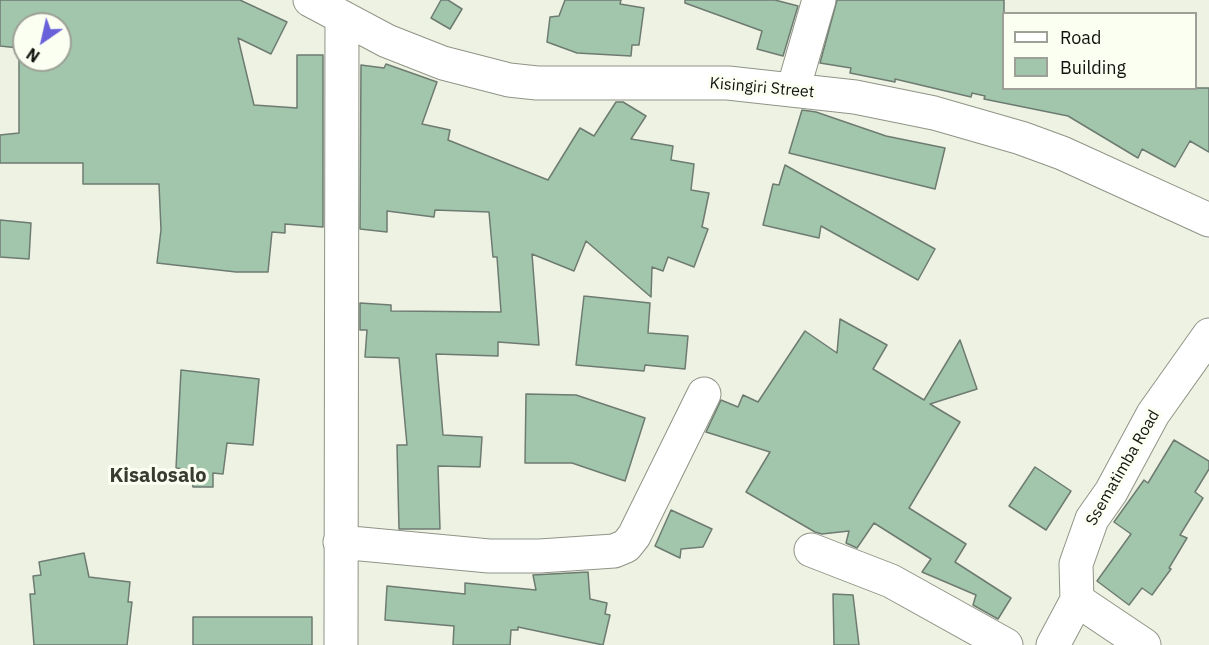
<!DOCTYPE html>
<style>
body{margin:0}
#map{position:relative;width:1209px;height:645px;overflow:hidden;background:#edf2e3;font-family:"IBM Plex Sans",sans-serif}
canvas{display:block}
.legend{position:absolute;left:1002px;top:12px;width:195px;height:78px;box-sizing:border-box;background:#fbfff2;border:2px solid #9da096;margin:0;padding:8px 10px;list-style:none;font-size:18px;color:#11120d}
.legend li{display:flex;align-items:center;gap:12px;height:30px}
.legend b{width:30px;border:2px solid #9da096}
.north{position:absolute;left:12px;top:12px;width:60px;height:60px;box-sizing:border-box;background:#fbfff2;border:2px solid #9da096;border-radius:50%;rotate:214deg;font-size:16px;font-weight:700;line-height:24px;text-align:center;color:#11120d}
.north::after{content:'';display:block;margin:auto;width:21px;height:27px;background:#6961da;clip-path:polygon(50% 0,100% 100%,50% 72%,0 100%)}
</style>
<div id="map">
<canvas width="1209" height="645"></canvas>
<ul class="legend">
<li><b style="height:8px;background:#fff"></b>Road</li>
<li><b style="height:16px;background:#a2c6ac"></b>Building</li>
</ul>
<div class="north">N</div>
</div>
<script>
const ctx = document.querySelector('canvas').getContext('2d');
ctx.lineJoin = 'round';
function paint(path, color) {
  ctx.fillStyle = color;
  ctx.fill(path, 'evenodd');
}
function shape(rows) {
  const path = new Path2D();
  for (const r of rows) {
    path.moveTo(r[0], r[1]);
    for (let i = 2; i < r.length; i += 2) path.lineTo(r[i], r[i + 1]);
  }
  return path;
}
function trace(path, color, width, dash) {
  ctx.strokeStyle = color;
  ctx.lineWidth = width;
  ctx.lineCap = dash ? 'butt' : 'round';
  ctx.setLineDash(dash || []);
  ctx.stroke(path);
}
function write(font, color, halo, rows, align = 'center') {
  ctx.font = font + ' "IBM Plex Sans",sans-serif';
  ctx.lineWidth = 6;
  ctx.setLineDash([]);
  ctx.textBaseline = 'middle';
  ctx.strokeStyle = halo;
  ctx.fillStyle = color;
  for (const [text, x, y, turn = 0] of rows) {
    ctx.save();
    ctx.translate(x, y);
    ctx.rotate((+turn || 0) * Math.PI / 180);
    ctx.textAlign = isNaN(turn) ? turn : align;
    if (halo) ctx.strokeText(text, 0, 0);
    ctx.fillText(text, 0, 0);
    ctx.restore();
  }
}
const building = shape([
 [0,0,240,0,287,22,271,54,238,38,254,105,297,108,297,55,323,55,323,227,285,224,285,233,272,232,268,272,236,272,157,263,161,230,159,184,83,184,83,163,0,163,0,135,19,133,19,48,0,46,0,0],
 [24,24,60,24,60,60,24,60,24,24],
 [441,0,448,0,462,9,450,29,431,18,441,0],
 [565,0,621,0,620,4,644,8,639,45,632,45,631,56,577,53,547,42,550,17,559,16,565,0],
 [685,0,775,0,798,6,783,56,757,49,762,31,685,3,685,0],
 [837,0,1004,0,1004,88,1209,88,1209,152,1190,141,1175,167,1142,149,1138,158,1068,116,984,99,985,96,972,93,971,97,895,79,895,82,850,73,851,68,820,63,837,0],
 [386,64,437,82,422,124,450,130,448,140,548,180,580,128,594,136,616,102,623,102,646,116,631,139,673,146,671,160,694,164,691,190,709,193,702,227,708,229,694,267,668,257,663,271,652,267,651,297,586,241,574,271,532,254,539,345,498,342,498,356,436,354,443,435,482,437,480,467,438,466,440,529,399,529,397,445,407,445,399,358,365,357,367,330,360,330,360,303,391,305,391,311,501,312,497,257,493,257,489,212,435,210,434,217,387,211,387,232,360,229,361,65,384,68,386,64],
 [802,110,816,112,886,136,945,148,935,189,789,153,802,110],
 [785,165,935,249,918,280,821,226,819,238,763,225,773,184,779,185,785,165],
 [0,220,31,223,29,259,0,257,0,220],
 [584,296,650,303,648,333,688,336,685,369,645,365,644,371,576,365,584,296],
 [840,319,887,345,873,369,924,400,960,340,977,389,930,404,960,422,909,508,966,544,955,562,1011,598,998,619,973,605,976,595,922,572,931,559,874,523,857,548,846,543,849,531,822,534,815,532,746,492,770,452,706,432,721,400,738,407,743,395,758,402,805,331,837,353,840,319],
 [181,370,259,379,253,445,227,443,223,474,213,473,213,487,193,487,191,470,176,468,181,370],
 [526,394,576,395,645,418,625,481,572,463,525,463,526,394],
 [1174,440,1209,461,1209,469,1195,492,1203,498,1180,535,1187,538,1169,568,1171,569,1152,595,1142,588,1129,605,1097,581,1131,534,1114,522,1144,480,1148,483,1174,440],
 [1035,467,1071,491,1046,530,1009,506,1035,467],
 [671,510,712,529,703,547,681,549,680,558,655,546,671,510],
 [84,553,89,577,130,582,128,602,132,602,127,645,34,645,30,594,35,594,33,576,41,575,39,562,84,553],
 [588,572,590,599,607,603,605,614,610,615,603,645,518,627,518,630,511,630,510,645,453,645,454,626,385,620,387,586,465,594,465,583,536,590,533,575,588,572],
 [833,594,853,595,859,645,834,645,833,594],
 [193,617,312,617,312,645,193,645,193,617]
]);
const minor = shape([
 [310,0,387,41,443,63,509,80,537,83,728,83,855,97,934,113,1021,138,1062,153,1209,220],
 [793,90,819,0],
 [340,542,489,556,540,556,614,551,626,546,634,536,704,394],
 [811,550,891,581,1006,645],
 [1077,600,1144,645],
 [341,645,342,17],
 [1053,645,1077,600,1076,564,1092,519,1111,492,1153,414,1209,335]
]);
const streetNames = [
 ["Kisingiri Street",762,88,5],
 ["Ssematimba Road",1123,468,-60]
];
const quarterNames = [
 ["Kisalosalo",158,476]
];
paint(building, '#a2c6ac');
trace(building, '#6e7b71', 1.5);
trace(minor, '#8f9486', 35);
trace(minor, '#fff', 33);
write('16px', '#11120d', '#fbfff2', streetNames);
write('bold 20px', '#383b2f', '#fbfff2', quarterNames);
</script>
